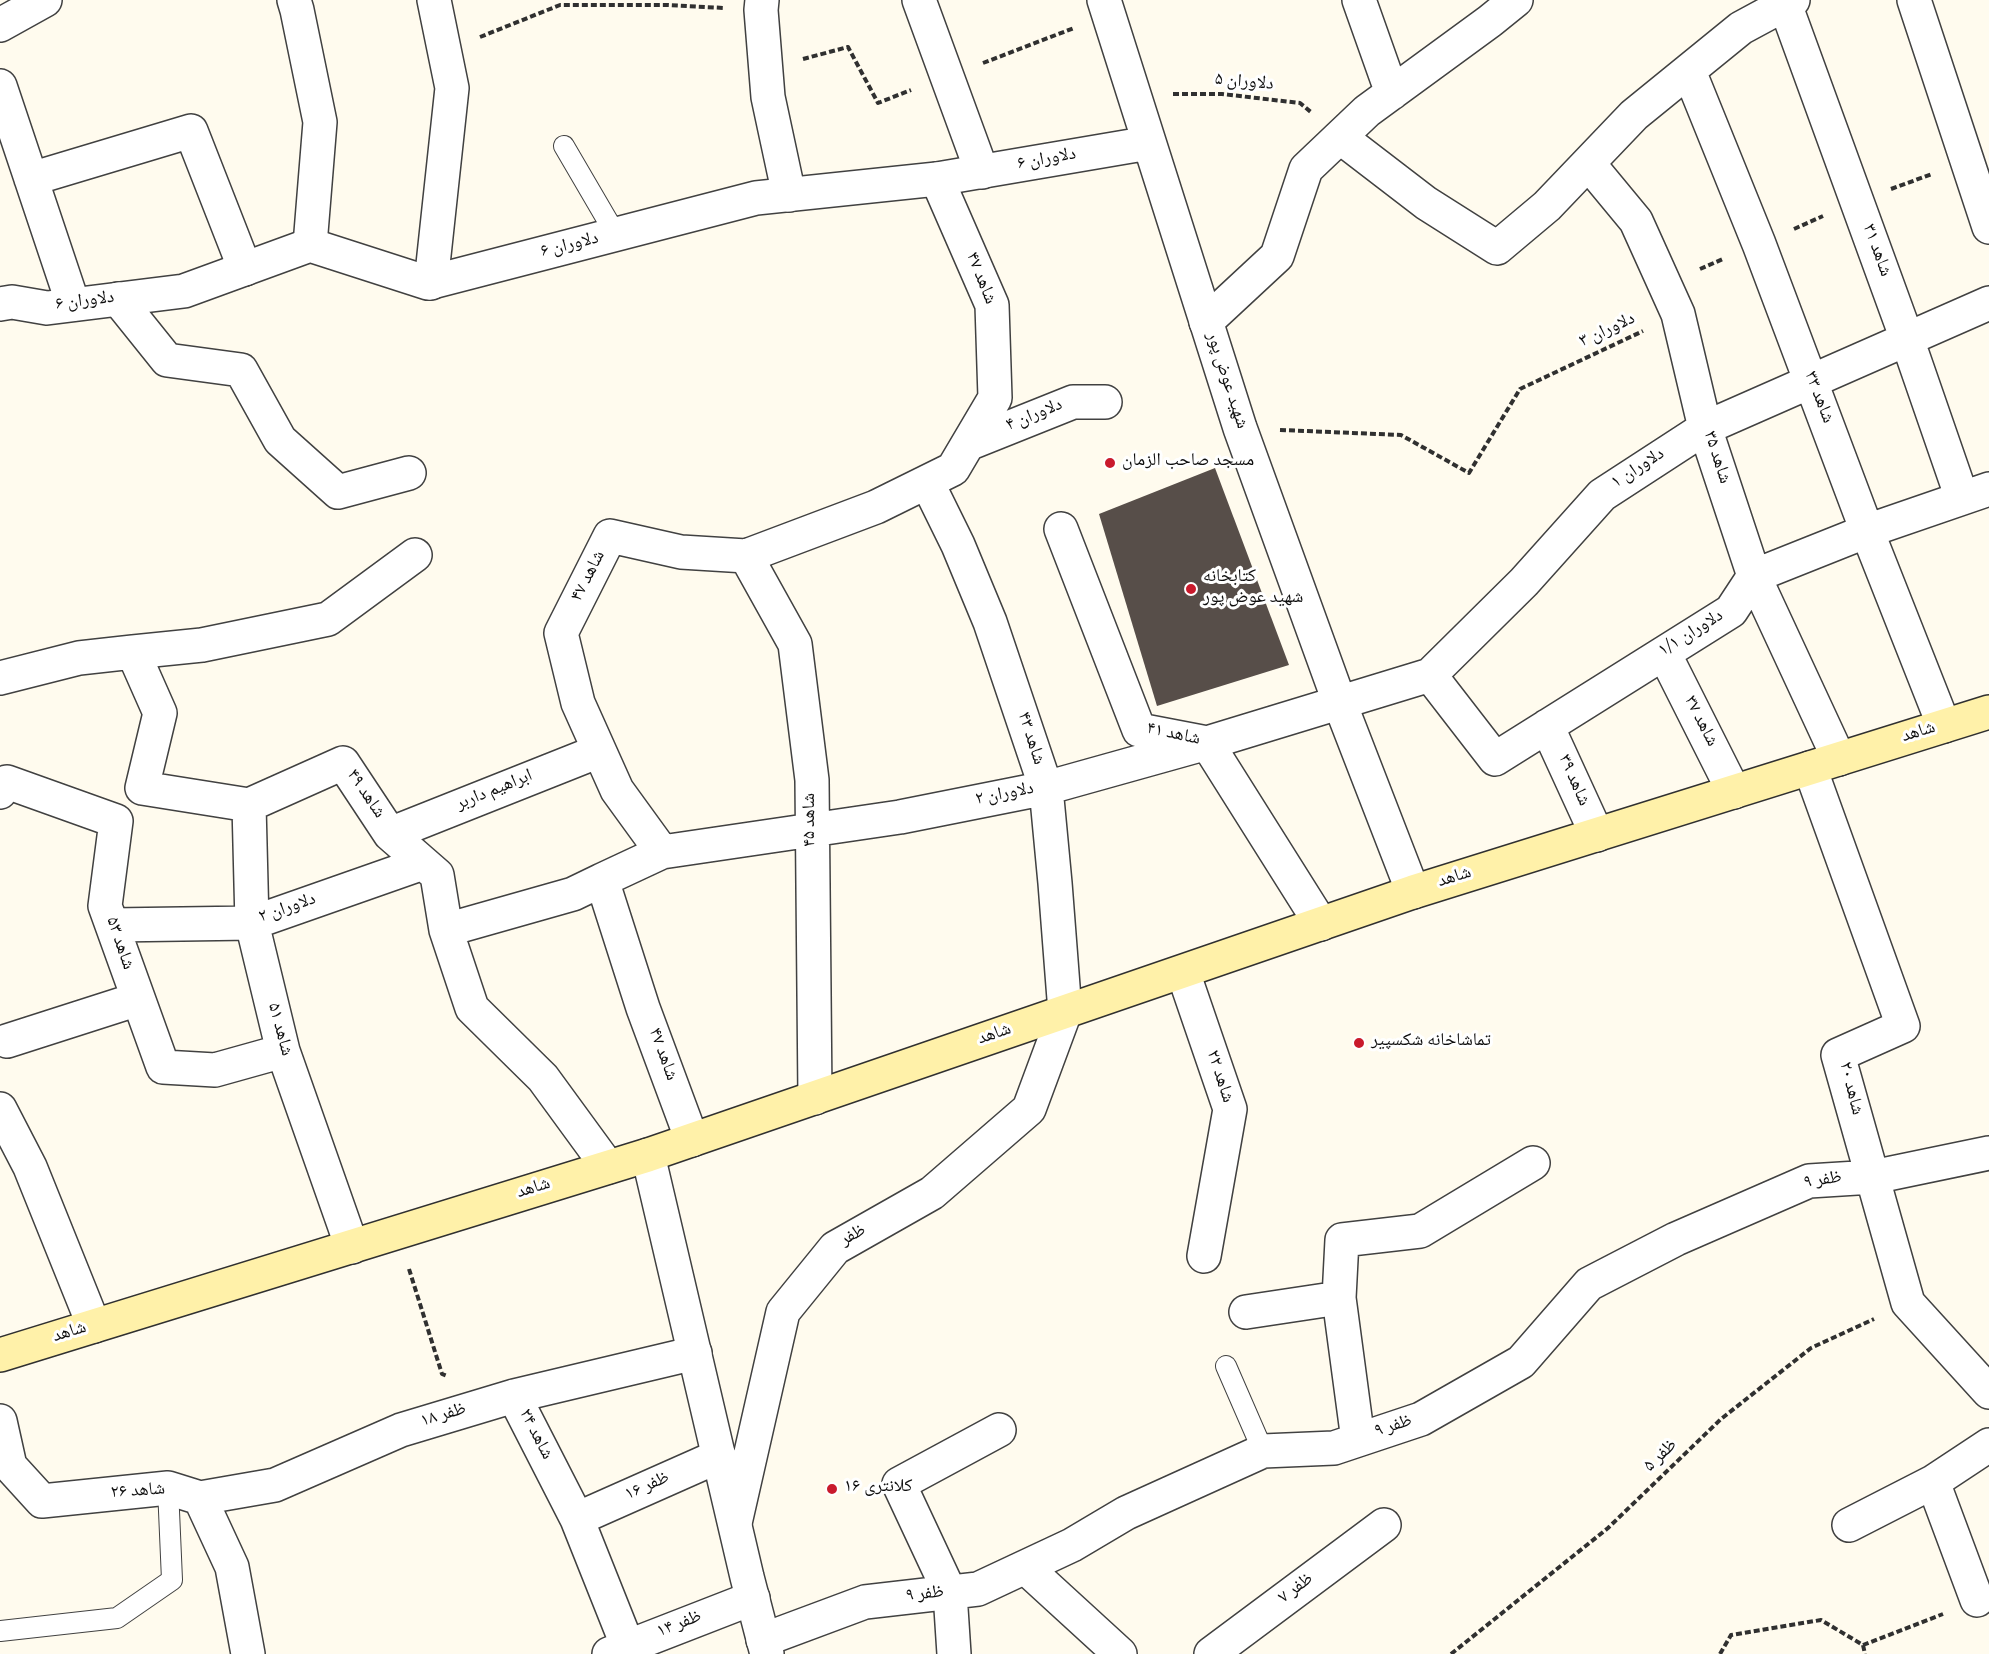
<!DOCTYPE html>
<meta charset="utf-8">
<style>
body{margin:0}
canvas{display:block;background:#fffbee}
</style>
<canvas width="1989" height="1654"></canvas>
<script>
const ctx = document.querySelector('canvas').getContext('2d');
ctx.lineJoin = 'round';
function paint(path, color) {
  ctx.fillStyle = color;
  ctx.fill(path, 'evenodd');
}
function shape(rows) {
  const path = new Path2D();
  for (const r of rows) {
    path.moveTo(r[0], r[1]);
    for (let i = 2; i < r.length; i += 2) path.lineTo(r[i], r[i + 1]);
  }
  return path;
}
function trace(path, color, width, dash) {
  ctx.strokeStyle = color;
  ctx.lineWidth = width;
  ctx.lineCap = dash ? 'butt' : 'round';
  ctx.setLineDash(dash || []);
  ctx.stroke(path);
}
function write(font, color, halo, rows, align = 'center') {
  ctx.font = font + ' Georgia,"Noto Naskh Arabic",serif';
  ctx.lineWidth = 6;
  ctx.setLineDash([]);
  ctx.textBaseline = 'middle';
  ctx.strokeStyle = halo;
  ctx.fillStyle = color;
  for (const [text, x, y, turn = 0] of rows) {
    ctx.save();
    ctx.translate(x, y);
    ctx.rotate((+turn || 0) * Math.PI / 180);
    ctx.textAlign = isNaN(turn) ? turn : align;
    if (halo) ctx.strokeText(text, 0, 0);
    ctx.fillText(text, 0, 0);
    ctx.restore();
  }
}
const building = shape([
 [1215,468,1289,665,1157,706,1099,514]
]);
const path = shape([
 [480,37,560,5,667,5,724,8],
 [803,59,848,47,878,103,911,90],
 [983,63,1074,28],
 [1173,94,1222,94,1300,103,1312,113],
 [1891,189,1932,174],
 [1794,229,1823,216],
 [1700,269,1723,259],
 [1280,430,1401,435,1469,473,1520,389,1643,331],
 [409,1269,442,1374,447,1376],
 [1863,1645,1865,1654],
 [1451,1654,1608,1528,1721,1419,1811,1348,1874,1319],
 [1720,1654,1731,1635,1821,1620,1863,1645,1943,1614]
]);
const service = shape([
 [564,146,616,235],
 [1226,1366,1263,1451],
 [0,1631,117,1618,172,1580,168,1488]
]);
const minor = shape([
 [294,0,297,10,320,122,310,245],
 [762,0,761,10,768,97,789,195],
 [919,0,982,172],
 [1359,0,1392,93],
 [1914,0,1989,227],
 [1785,4,1907,339,1962,498],
 [0,25,45,0],
 [1689,71,1759,244,1867,531,1944,726],
 [0,86,73,304],
 [1340,137,1426,203,1497,248,1547,206,1634,115,1741,28,1793,0],
 [1588,163,1636,221,1678,314,1705,428,1754,576,1839,759],
 [31,179,191,131,245,269],
 [431,283,452,88,434,0],
 [118,299,167,360,241,370,280,440,338,492,409,473],
 [1206,322,1277,256,1306,169,1367,111,1490,21,1516,0],
 [968,444,1073,402,1105,402],
 [1061,529,1139,730,1207,743,1321,924],
 [746,556,795,644,812,780,815,1098],
 [133,652,202,645,328,619,415,555],
 [1664,653,1734,792],
 [1430,675,1495,759,1731,611,1754,576,1867,531,1989,489],
 [0,678,79,658,133,652,160,713,142,788,249,805,343,763,390,834,437,875,446,930,472,1008,543,1078,608,1167],
 [1547,726,1597,835],
 [1810,768,1903,1026,1838,1055,1908,1303,1989,1392],
 [0,792,7,782,116,821],
 [249,805,252,923,283,1051,352,1247],
 [116,821,105,906,163,1067,215,1070,283,1051],
 [390,834,599,751],
 [662,852,900,817,1046,788,1207,743,1430,675,1524,582,1602,495,1705,428,1989,303],
 [112,925,252,923,423,863],
 [446,930,573,894,602,880],
 [1183,972,1230,1109,1204,1256],
 [7,1041,138,999],
 [0,1109,30,1167,94,1326],
 [692,1140,643,1008,602,880,662,852,617,790,578,703,561,633,610,536,681,552,746,556,876,507,953,469,995,398,992,305,937,179],
 [1339,1298,1358,1440],
 [1246,1312,1339,1298,1342,1240,1420,1231,1533,1163],
 [514,1396,577,1519,628,1647],
 [0,1421,10,1466,42,1501,168,1488,200,1498,232,1567,248,1654],
 [1933,1482,1977,1600],
 [200,1498,275,1485,401,1430,514,1396,695,1353],
 [577,1519,719,1456],
 [735,1523,783,1312,835,1248,932,1193,1029,1109,1065,1012,1055,883,1046,788,990,622,958,545,927,482],
 [1849,1525,1933,1482,1989,1445],
 [1025,1567,1120,1654],
 [763,1640,865,1602,978,1589,1072,1545,1126,1513,1263,1451,1334,1448,1421,1419,1521,1362,1589,1284,1676,1239,1809,1181,1873,1177,1989,1153],
 [609,1654,753,1598],
 [954,1654,950,1593,899,1484,999,1430],
 [1211,1654,1384,1525]
]);
const tertiary = shape([
 [1104,0,1240,428,1339,701,1413,892],
 [0,304,12,302,47,308,184,291,310,245,428,283,756,198,937,179,1149,143],
 [648,1155,747,1577,767,1654]
]);
const secondary = shape([
 [0,1355,648,1155,1413,892,1989,712]
]);
const markers = [
 [1110,463,6,"#c91a2c"],
 [1191,589,6,"#c91a2c"],
 [1359,1043,6,"#c91a2c"],
 [832,1489,6,"#c91a2c"]
];
const streetNames = [
 ["دلاوران ۵",1244,84,5],
 ["دلاوران ۶",1047,161,-10],
 ["دلاوران ۶",570,247,-14],
 ["شاهد ۳۱",1875,251,70],
 ["شاهد ۴۷",979,279,68],
 ["دلاوران ۶",85,303,-7],
 ["دلاوران ۳",1608,332,-25],
 ["شهید عوض پور",1225,381,72],
 ["شاهد ۳۳",1817,398,69],
 ["دلاوران ۴",1035,417,-22],
 ["شاهد ۳۵",1715,458,72],
 ["دلاوران ۱",1639,470,-33],
 ["شاهد ۴۷",590,577,-63],
 ["دلاوران ۱/۱",1692,635,-32],
 ["شاهد ۳۷",1699,722,63],
 ["شاهد",1919,734,-17],
 ["شاهد ۴۱",1173,736,12],
 ["شاهد ۴۳",1029,739,72],
 ["شاهد ۳۹",1572,781,66],
 ["ابراهیم داربر",495,792,-22],
 ["شاهد ۴۹",364,795,56],
 ["دلاوران ۲",1005,796,-11],
 ["شاهد ۴۵",812,820,-90],
 ["شاهد",1455,879,-17],
 ["دلاوران ۲",288,910,-19],
 ["شاهد ۵۳",118,944,71],
 ["شاهد ۵۱",278,1030,75],
 ["شاهد",995,1036,-19],
 ["شاهد ۴۷",661,1055,70],
 ["شاهد ۲۲",1218,1077,72],
 ["شاهد ۲۰",1849,1089,76],
 ["ظفر ۹",1823,1182,-9],
 ["شاهد",534,1190,-17],
 ["ظفر",854,1237,-29],
 ["شاهد",70,1334,-17],
 ["ظفر ۱۸",444,1417,-17],
 ["ظفر ۹",1394,1428,-18],
 ["شاهد ۲۴",534,1435,63],
 ["ظفر ۵",1662,1457,-44],
 ["ظفر ۱۶",648,1488,-24],
 ["شاهد ۲۶",138,1493,-4],
 ["ظفر ۷",1297,1590,-37],
 ["ظفر ۹",925,1596,-6],
 ["ظفر ۱۴",680,1626,-21]
];
const poiNames = [
 ["مسجد صاحب الزمان",1122,463],
 ["کتابخانه",1203,579],
 ["شهید عوض پور",1203,600],
 ["تماشاخانه شکسپیر",1371,1043],
 ["کلانتری ۱۶",844,1489]
];
paint(building, '#574e49');
trace(service, '#414141', 22);
trace(minor, '#414141', 36);
trace(tertiary, '#414141', 36);
trace(secondary, '#303030', 36);
trace(path, '#303030', 4, [6, 3]);
trace(service, '#fff', 20);
trace(minor, '#fff', 33);
trace(tertiary, '#fff', 33);
trace(secondary, '#fff1a9', 33);
for (const [x, y, r, color] of markers) {
  const dot = new Path2D();
  dot.arc(x, y, r, 0, 2 * Math.PI);
  ctx.fillStyle = color;
  ctx.fill(dot);
  trace(dot, '#fff', 2);
}
write('18px', '#0e0e0e', '#fff', streetNames);
write('18px', '#0e0e0e', '#fff', poiNames, 'left');
</script>
